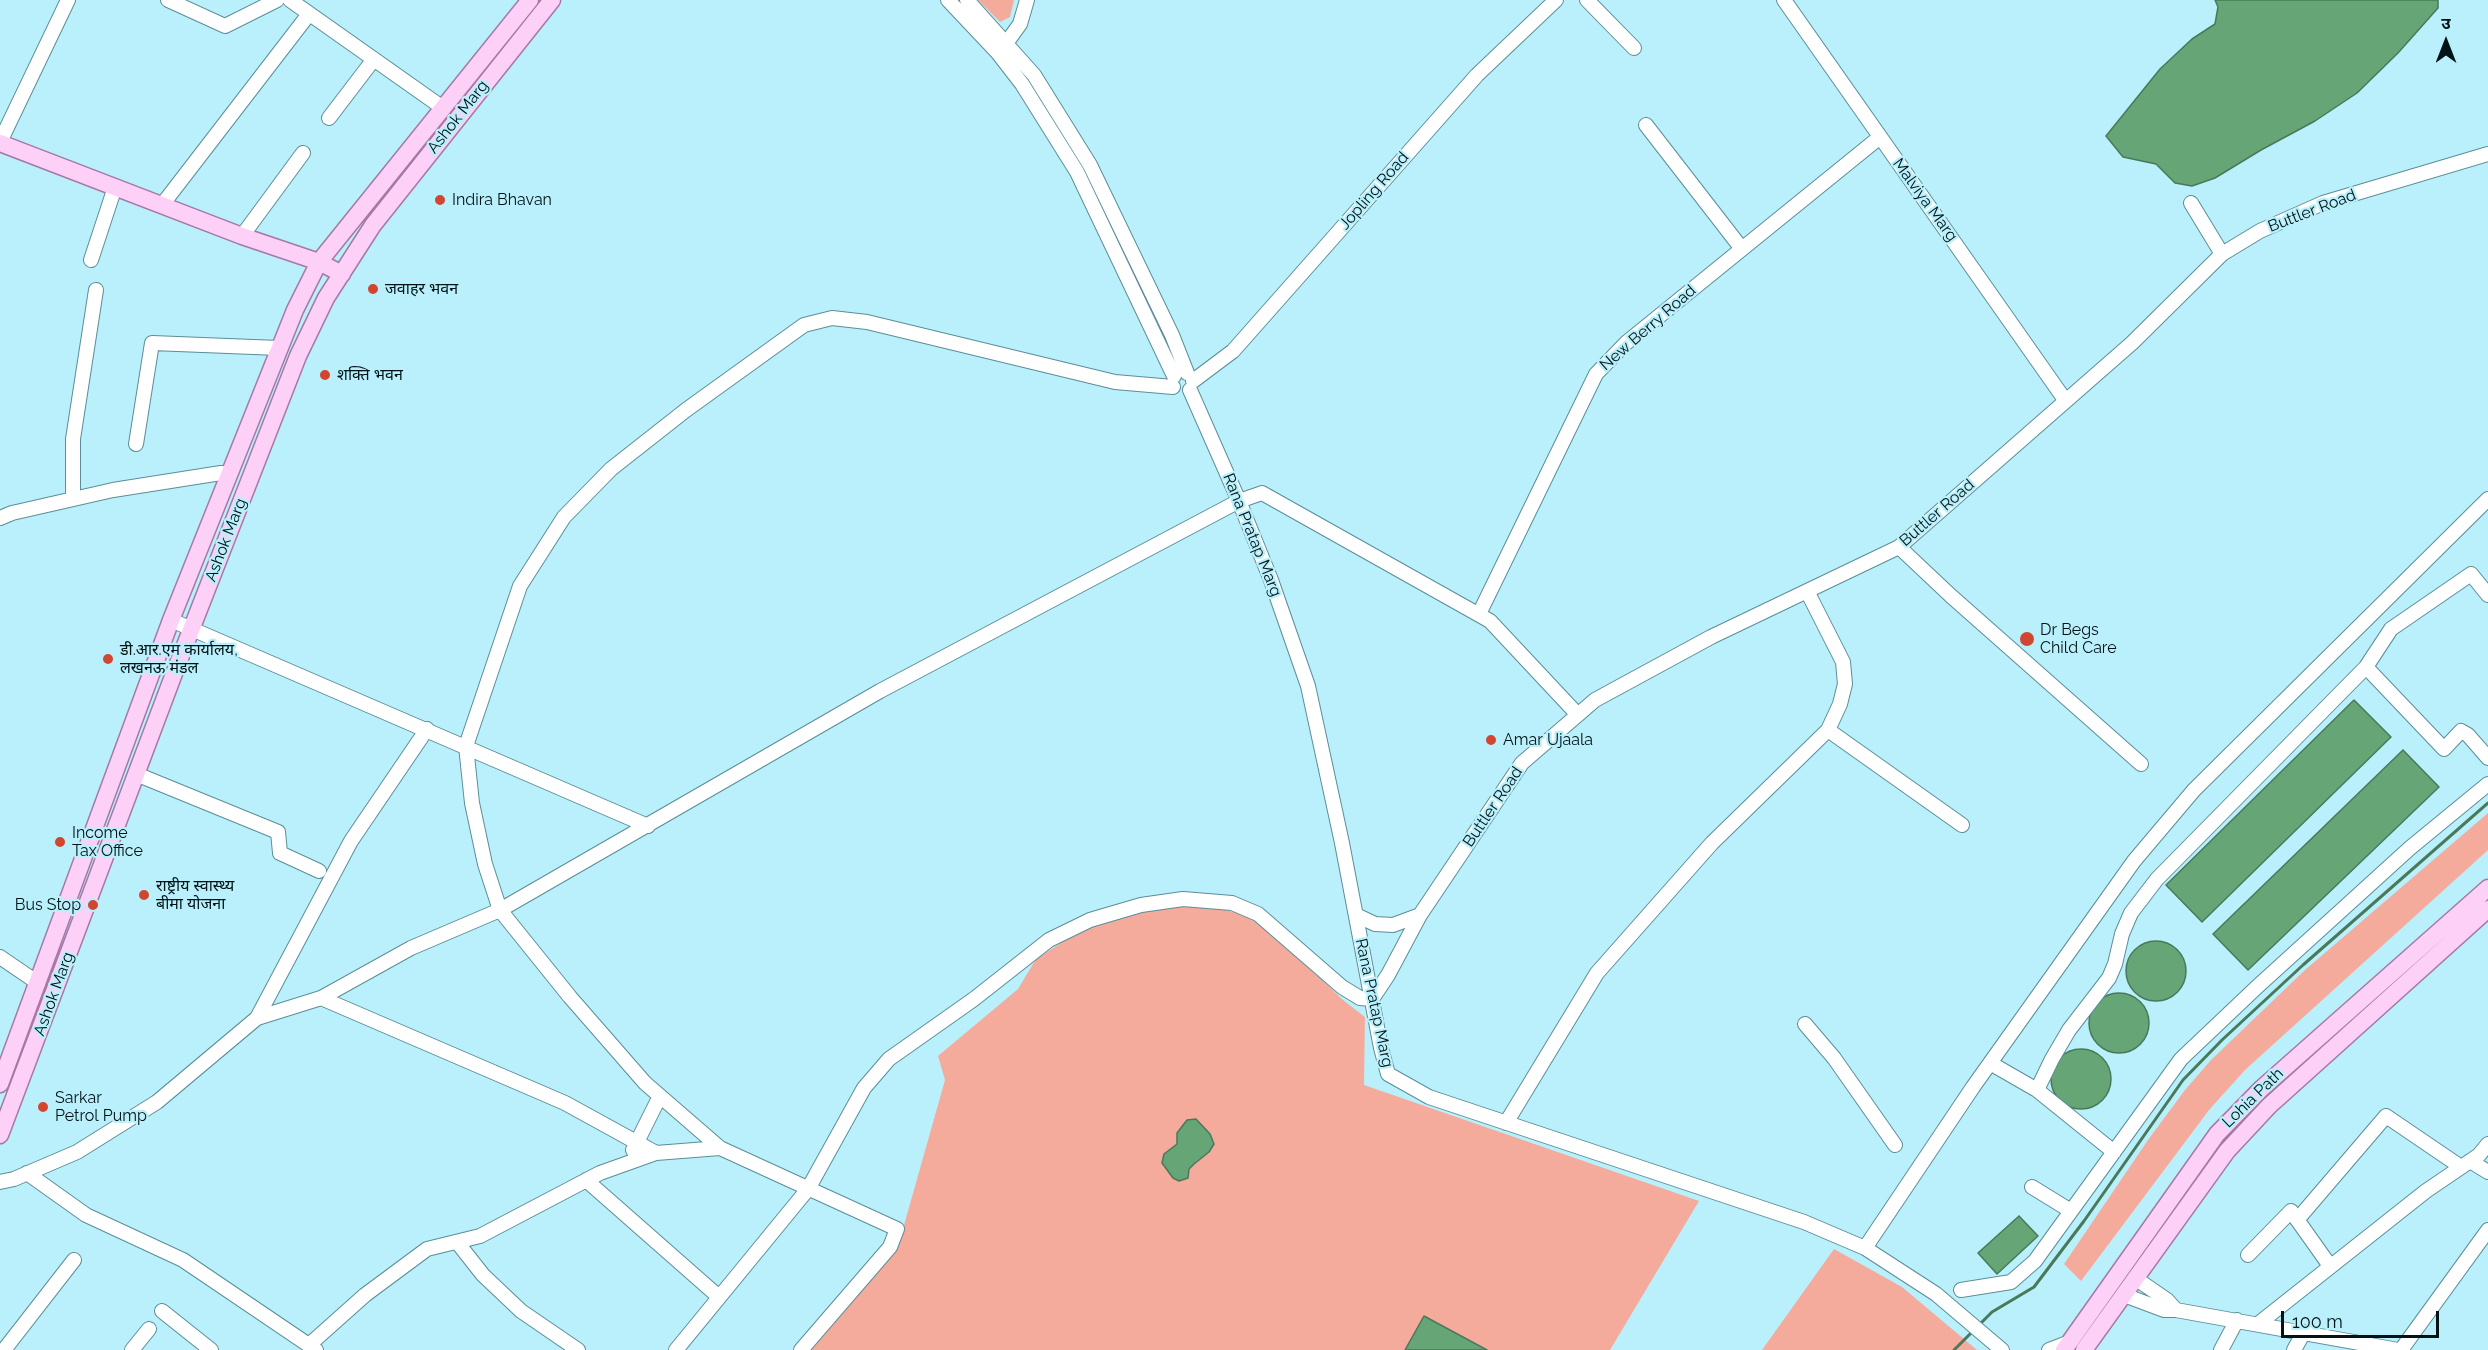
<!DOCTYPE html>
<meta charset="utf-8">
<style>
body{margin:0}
#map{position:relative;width:2488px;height:1350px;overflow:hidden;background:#baf0fb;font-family:Raleway,"Noto Sans Devanagari",sans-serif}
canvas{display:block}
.north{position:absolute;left:2416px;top:12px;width:60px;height:60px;-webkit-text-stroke:4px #baf0fb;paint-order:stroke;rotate:0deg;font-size:16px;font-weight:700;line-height:24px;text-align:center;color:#011317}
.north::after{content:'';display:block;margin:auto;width:21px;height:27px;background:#011317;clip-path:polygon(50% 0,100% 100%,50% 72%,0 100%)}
.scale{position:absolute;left:2281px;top:1311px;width:158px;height:27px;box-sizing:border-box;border:3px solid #011317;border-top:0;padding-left:8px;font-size:18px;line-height:21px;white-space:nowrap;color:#011317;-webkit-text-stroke:4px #baf0fb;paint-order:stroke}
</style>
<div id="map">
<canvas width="2488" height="1350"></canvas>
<div class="north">उ</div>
<div class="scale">100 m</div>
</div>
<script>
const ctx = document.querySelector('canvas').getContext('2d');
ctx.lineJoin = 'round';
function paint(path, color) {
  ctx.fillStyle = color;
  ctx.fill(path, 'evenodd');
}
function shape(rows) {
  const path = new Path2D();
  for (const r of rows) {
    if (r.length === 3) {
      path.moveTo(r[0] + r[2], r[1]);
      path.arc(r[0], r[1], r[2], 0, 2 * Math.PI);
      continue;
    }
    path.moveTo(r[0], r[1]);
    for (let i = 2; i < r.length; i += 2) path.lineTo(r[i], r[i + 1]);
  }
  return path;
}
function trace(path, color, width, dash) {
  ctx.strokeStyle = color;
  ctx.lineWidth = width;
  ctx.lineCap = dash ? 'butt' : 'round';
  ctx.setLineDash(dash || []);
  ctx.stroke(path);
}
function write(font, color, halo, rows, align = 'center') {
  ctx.font = font + ' Raleway,"Noto Sans Devanagari",sans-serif';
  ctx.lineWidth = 4.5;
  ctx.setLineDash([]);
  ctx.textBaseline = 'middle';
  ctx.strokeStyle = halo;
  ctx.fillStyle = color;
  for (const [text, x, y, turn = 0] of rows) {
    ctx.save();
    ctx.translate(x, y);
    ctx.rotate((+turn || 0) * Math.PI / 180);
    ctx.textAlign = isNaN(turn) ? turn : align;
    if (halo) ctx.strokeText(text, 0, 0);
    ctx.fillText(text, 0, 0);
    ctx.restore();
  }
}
const green = shape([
 [978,0,1014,0,1010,17,1000,22],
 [2488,813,2488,850,2245,1070,2209,1110,2081,1281,2064,1264,2148,1140,2185,1090,2211,1060,2305,970],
 [1150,907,1215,907,1244,915,1270,931,1343,1000,1365,1017,1364,1085,1699,1201,1610,1350,811,1350,897,1250,945,1080,938,1056,1018,989,1036,959,1083,929],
 [1834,1249,1902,1287,1977,1350,1762,1350]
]);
const water = shape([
 [2215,0,2438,0,2438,8,2398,53,2357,93,2315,121,2261,150,2215,178,2192,186,2175,183,2156,164,2123,157,2106,136,2160,69,2192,39,2215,24,2218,7,2215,0],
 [2354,700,2391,737,2202,922,2166,885,2354,700],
 [2403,750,2439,787,2248,970,2213,934,2403,750],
 [2156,971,30],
 [2119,1023,30],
 [2081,1079,30],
 [1196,1119,1210,1134,1214,1144,1209,1152,1194,1164,1189,1169,1188,1178,1179,1181,1173,1178,1162,1163,1164,1154,1177,1144,1177,1133,1187,1120,1196,1119],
 [2019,1216,2038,1236,1997,1274,1978,1253,2019,1216],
 [1424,1316,1487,1350,1405,1350,1424,1316]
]);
const stream = shape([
 [1978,1326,1992,1312,2034,1287,2084,1221,2183,1080,2222,1040,2303,965,2488,803],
 [1954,1350,1974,1330]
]);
const minor = shape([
 [168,0,225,26,277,0],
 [290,0,443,108],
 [948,0,998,53,1022,84,1077,172,1174,376],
 [967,0,1034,75,1090,165,1172,335,1187,373],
 [1587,0,1634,48],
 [1784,0,2065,400],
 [1002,49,1020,24,1027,0],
 [329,118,374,59],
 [1646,125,1742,249],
 [0,142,68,0],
 [2191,203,2222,254],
 [162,205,309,14],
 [242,236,303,153],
 [91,260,115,187],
 [1193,381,1233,351,1477,75,1556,0],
 [1190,390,1239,501,1271,580,1308,686,1342,843,1381,1048,1388,1074,1429,1097,1804,1222,1865,1248,1936,1294,2002,1350],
 [136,444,152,343,279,348],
 [73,499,73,439,96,290],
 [0,518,12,513,113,490,221,473,230,474],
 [1899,547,1951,596,2141,764],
 [1479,614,1596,374,1626,343,1880,137],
 [171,620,648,826],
 [2366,667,2444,749,2461,731,2468,735,2488,758],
 [1828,730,1962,825],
 [136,774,278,832,280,853,319,871],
 [1356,915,1375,924,1393,925,1420,915],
 [0,957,38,983],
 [321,998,565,1103,656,1153],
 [257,1018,351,841,427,729],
 [1805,1024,1834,1058,1895,1145],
 [1990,1063,2037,1090,2052,1059,2069,1030,2109,978,2115,964,2122,934,2131,913,2157,879,2366,667,2391,629,2471,574,2488,595],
 [2037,1090,2114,1152],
 [1506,1123,1597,973,1712,843,1828,730,1840,704,1845,684,1843,662,1807,591],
 [633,1150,660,1096],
 [2470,1161,2488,1172],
 [27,1173,86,1215,183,1260,316,1350],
 [586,1180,719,1297],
 [0,1182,14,1179,77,1152,157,1102,257,1018,321,998,411,948,500,910,880,691,1239,501,1262,493,1490,621,1578,715],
 [2032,1187,2071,1211],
 [2297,1220,2386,1116,2461,1167],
 [457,1242,483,1275,521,1311,578,1350],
 [1865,1248,1973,1087,2134,861,2194,790,2488,499],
 [2248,1255,2291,1211,2330,1266],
 [2135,1278,2167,1300,2176,1310],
 [1961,1290,2011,1282,2035,1261,2181,1059,2258,986,2410,848,2488,784],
 [2124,1295,2164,1310,2176,1310,2398,1350],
 [162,1311,211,1350],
 [2258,1324,2426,1191,2479,1155,2488,1144],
 [309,1345,365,1295,427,1249,480,1236,600,1173,656,1153,720,1148],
 [4,1350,74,1260],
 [132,1350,149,1329],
 [676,1350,808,1189,864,1088,889,1059,974,999,1049,940,1090,920,1141,905,1183,899,1232,903,1258,914,1342,987,1360,998,1372,999,1388,975,1420,915,1522,763,1595,700,1711,637,1899,547,2132,343,2222,254,2260,231,2323,203,2488,154],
 [801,1350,890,1247,897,1229,720,1148,645,1083,570,997,500,910,485,864,472,803,466,746,520,586,564,517,611,469,686,410,804,325,832,318,867,322,1115,382,1173,387],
 [2049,1350,2070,1342],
 [2221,1350,2237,1320],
 [2294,1350,2304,1332],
 [2401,1350,2488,1230]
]);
const major = shape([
 [0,143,242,236,319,262,342,274],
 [0,1084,171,620,295,310,319,262,530,0],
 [0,1135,175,671,298,356,326,298,373,225,552,0],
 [2064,1350,2217,1134,2262,1088,2488,888],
 [2084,1350,2227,1151,2269,1106,2488,909]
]);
const markers = [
 [440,200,6,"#d24631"],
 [373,289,6,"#d24631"],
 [325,375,6,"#d24631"],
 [2027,639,8,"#d24631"],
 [108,659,6,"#d24631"],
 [1491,740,6,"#d24631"],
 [60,842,6,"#d24631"],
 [144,895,6,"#d24631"],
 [93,905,6,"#d24631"],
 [43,1107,6,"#d24631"]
];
const streetNames = [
 ["Ashok Marg",458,117,-52],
 ["Jopling Road",1374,191,-49],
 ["Malviya Marg",1925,200,54],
 ["Buttler Road",2312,211,-21],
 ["New Berry Road",1648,328,-41],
 ["Buttler Road",1937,513,-41],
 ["Rana Pratap Marg",1252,535,68],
 ["Ashok Marg",226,540,-69],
 ["Buttler Road",1493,807,-56],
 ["Ashok Marg",54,994,-70],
 ["Rana Pratap Marg",1374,1003,78],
 ["Lohia Path",2253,1098,-44]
];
const poiNames = [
 ["Indira Bhavan",452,200],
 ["जवाहर भवन",385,289],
 ["शक्ति भवन",337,375],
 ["Dr Begs",2040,630],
 ["Child Care",2040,648],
 ["डी.आर.एम कार्यालय,",120,650],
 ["लखनऊ मंडल",120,668],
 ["Amar Ujaala",1503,740],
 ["Income",72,833],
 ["Tax Office",72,851],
 ["राष्ट्रीय स्वास्थ्य",156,886],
 ["बीमा योजना",156,904],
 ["Bus Stop",81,905,"right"],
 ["Sarkar",55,1098],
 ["Petrol Pump",55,1116]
];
paint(green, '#f4ab9c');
paint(water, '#66a576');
trace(water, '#48795a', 1.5);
trace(stream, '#48795a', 3);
trace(minor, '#5a8e98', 16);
trace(major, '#a479a5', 19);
trace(minor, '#fff', 14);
trace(major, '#fdd0f7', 16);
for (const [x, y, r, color] of markers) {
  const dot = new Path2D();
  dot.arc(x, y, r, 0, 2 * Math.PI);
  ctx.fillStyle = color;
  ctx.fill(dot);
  trace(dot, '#baf0fb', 2);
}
write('16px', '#011317', '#baf0fb', streetNames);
write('16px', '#011317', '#baf0fb', poiNames, 'left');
</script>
